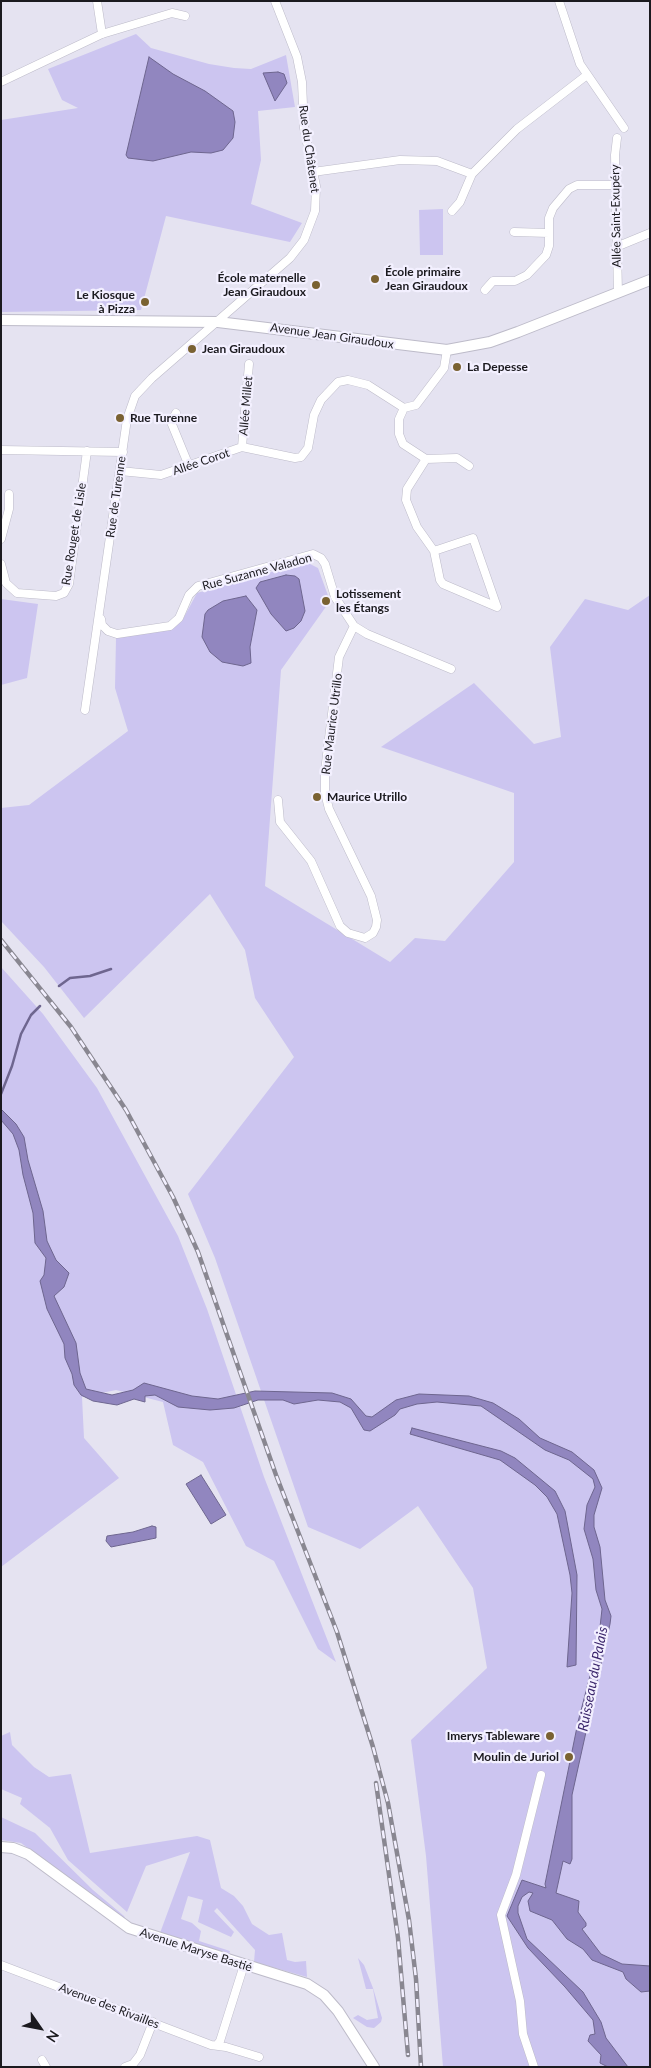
<!DOCTYPE html>
<meta charset="utf-8">
<style>
body{margin:0}
#map{position:relative;width:651px;height:2068px;overflow:hidden;background:#e5e3f1;font-family:Lato,sans-serif}
canvas{display:block}
.frame{position:absolute;inset:0;border:2px solid #1b1a1f;pointer-events:none}
.north{position:absolute;left:15px;top:2003px;width:50px;height:50px;-webkit-text-stroke:4px #f3f0ff;paint-order:stroke;rotate:123deg;font-size:14px;font-weight:700;line-height:20px;text-align:center;color:#1b1a1f}
.north::after{content:'';display:block;margin:auto;width:18px;height:22px;background:#1b1a1f;clip-path:polygon(50% 0,100% 100%,50% 72%,0 100%)}
</style>
<div id="map">
<canvas width="651" height="2068"></canvas>
<div class="frame"></div>
<div class="north">N</div>
</div>
<script>
const ctx = document.querySelector('canvas').getContext('2d');
ctx.lineJoin = 'round';
function paint(path, color) {
  ctx.fillStyle = color;
  ctx.fill(path, 'evenodd');
}
function shape(rows) {
  const path = new Path2D();
  for (const r of rows) {
    path.moveTo(r[0], r[1]);
    for (let i = 2; i < r.length; i += 2) path.lineTo(r[i], r[i + 1]);
  }
  return path;
}
function trace(path, color, width, dash) {
  ctx.strokeStyle = color;
  ctx.lineWidth = width;
  ctx.lineCap = dash ? 'butt' : 'round';
  ctx.setLineDash(dash || []);
  ctx.stroke(path);
}
function write(font, color, halo, rows, align = 'center') {
  ctx.font = font + ' Lato,sans-serif';
  ctx.lineWidth = 4.5;
  ctx.setLineDash([]);
  ctx.textBaseline = 'middle';
  ctx.strokeStyle = halo;
  ctx.fillStyle = color;
  for (const [text, x, y, turn = 0] of rows) {
    ctx.save();
    ctx.translate(x, y);
    ctx.rotate((+turn || 0) * Math.PI / 180);
    ctx.textAlign = isNaN(turn) ? turn : align;
    if (halo) ctx.strokeText(text, 0, 0);
    ctx.fillText(text, 0, 0);
    ctx.restore();
  }
}
const green = shape([
 [136,34,151,48,209,64,234,68,251,69,286,55,295,107,258,111,261,160,251,204,302,223,290,242,166,216,141,310,1,312,1,120,78,108,62,100,48,69],
 [443,209,443,255,420,255,419,210],
 [306,562,318,568,330,601,281,670,265,886,390,962,415,938,445,941,514,862,514,793,381,747,474,683,534,744,561,737,550,647,585,599,628,610,650,595,650,2067,443,2067,426,1856,411,1740,487,1668,473,1588,418,1506,360,1549,308,1527,215,1258,188,1194,294,1057,255,998,245,950,210,894,84,1018,44,967,1,921,1,808,29,805,128,731,115,688,116,638,173,628,183,619,197,593],
 [1,599,38,604,27,678,1,685],
 [1,967,43,1014,97,1088,178,1236,207,1309,264,1477,336,1662,318,1649,274,1561,246,1546,203,1462,173,1445,163,1402,116,1390,82,1397,84,1438,119,1478,1,1567],
 [10,1732,12,1745,34,1767,49,1777,71,1774,90,1853,197,1836,210,1840,221,1888,234,1896,243,1906,252,1924,269,1935,282,1933,287,1960,295,1962,306,1961,307,1977,254,1962,255,1950,217,1908,214,1911,234,1932,231,1937,198,1922,203,1900,188,1896,181,1919,192,1923,201,1931,199,1941,230,1951,229,1954,160,1933,190,1852,146,1866,127,1912,68,1860,50,1828,20,1804,22,1798,1,1789,1,1736],
 [1,1817,35,1833,93,1890,124,1916,126,1920,21,1843,1,1840],
 [358,1958,364,1965,373,1988,382,2018,381,2022,374,2028,367,2027,353,2018,358,2015,367,2020,378,2018,373,1989,366,1989]
]);
const water = shape([
 [149,57,173,74,205,91,233,111,235,122,233,138,223,150,211,153,191,152,153,161,128,158,126,155,149,57],
 [278,72,284,74,287,83,275,101,263,73,278,72],
 [286,575,295,576,299,579,305,611,301,621,294,628,286,631,271,614,256,588,260,582,286,575],
 [246,596,257,610,250,647,251,663,243,666,222,662,210,652,202,637,205,614,208,610,223,601,246,596],
 [1,1109,16,1124,24,1137,28,1160,43,1211,47,1241,56,1260,69,1273,64,1287,54,1296,76,1343,80,1373,86,1389,112,1395,133,1390,144,1383,192,1396,218,1399,255,1391,332,1393,351,1399,366,1416,372,1417,396,1400,419,1394,469,1396,493,1403,519,1419,540,1438,572,1452,594,1470,602,1488,594,1515,594,1527,600,1547,605,1600,611,1616,610,1624,572,1795,572,1859,570,1864,563,1861,556,1893,579,1901,578,1912,586,1923,586,1926,582,1929,601,1954,622,1964,650,1966,650,1991,641,1992,626,1979,623,1972,592,1960,583,1949,567,1939,552,1920,530,1911,528,1901,533,1893,529,1892,522,1897,518,1906,518,1913,527,1939,583,1992,601,2022,606,2038,628,2067,608,2067,600,2063,601,2055,588,2041,590,2035,595,2034,593,2020,565,1987,528,1948,507,1916,522,1880,546,1888,545,1884,578,1722,598,1645,602,1609,596,1590,593,1559,584,1529,587,1505,595,1487,593,1479,569,1460,545,1450,481,1406,437,1402,417,1404,400,1409,395,1415,370,1431,364,1430,351,1408,340,1402,318,1400,294,1404,283,1400,258,1400,234,1408,210,1410,178,1407,155,1395,145,1396,145,1402,134,1399,117,1405,93,1401,81,1395,74,1385,72,1374,65,1358,64,1344,47,1309,40,1281,44,1275,46,1258,35,1243,33,1213,23,1175,19,1150,13,1134,1,1120,1,1109],
 [412,1428,501,1451,515,1458,555,1491,565,1511,577,1575,576,1665,567,1667,572,1593,570,1575,557,1514,547,1497,535,1485,500,1460,410,1434,412,1428],
 [201,1475,226,1515,211,1524,186,1484,201,1475],
 [152,1526,156,1527,156,1538,111,1547,106,1541,107,1536,133,1532,152,1526]
]);
const stream = shape([
 [59,986,70,978,90,976,111,969],
 [1,1094,12,1066,21,1034,31,1015,40,1006]
]);
const minor = shape([
 [97,1,102,34],
 [559,1,580,64,624,128],
 [1,82,102,34,172,13,185,16],
 [617,138,615,155,618,293],
 [313,172,400,160,437,161,472,174,517,129,587,75],
 [452,211,460,202,472,174],
 [514,232,549,233],
 [616,247,650,233],
 [485,290,493,281,515,281,527,275,546,255,549,246,549,218,553,208,569,189,577,185,616,185],
 [447,350,444,368,416,405,404,408,399,419,399,434,403,444,426,459,407,489,406,500,417,527,434,551,440,580,443,584,497,607],
 [176,413,171,422,189,466],
 [242,447,249,364],
 [1,450,123,452],
 [426,459,457,458,469,466],
 [120,471,161,475,242,447,295,458,301,457,308,448,314,415,321,400,338,382,348,380,368,385,404,408],
 [1,539,9,509,9,494],
 [434,551,473,538,497,607],
 [1,564,6,583,17,593,56,596,64,593,69,584,87,451],
 [101,619,102,625,108,631,117,634,170,626,179,618,189,595,198,586,313,554,321,558,325,564,335,597,354,626,367,634,451,669],
 [85,710,127,419,135,396,152,378,290,258,304,240,315,211,316,186,304,128,302,82,297,57,275,1],
 [278,800,280,822,311,861,340,926,348,933,365,938,373,933,376,927,377,920,371,896,329,809,325,793,325,771,339,657,354,626],
 [1,1965,211,2045,226,2047,259,2057],
 [217,2045,220,2041,244,1965],
 [42,2060,46,2067],
 [125,2067,133,2064,140,2055,153,2022],
 [534,2067,523,2034,520,2001,501,1915,516,1875,541,1775]
]);
const tertiary = shape([
 [1,320,218,322,447,350,490,342,518,332,650,280],
 [1,1847,13,1848,28,1854,129,1928,307,1984,324,1995,338,2011,374,2067]
]);
const rail = shape([
 [1,940,71,1027,126,1110,173,1197,198,1252,276,1475,337,1632,373,1747,388,1803,409,1920,416,1979,421,2067],
 [376,1783,398,1938,408,2055]
]);
const markers = [
 [375,279,5,"#7a6232"],
 [316,285,5,"#7a6232"],
 [145,302,5,"#7a6232"],
 [192,349,5,"#7a6232"],
 [457,367,5,"#7a6232"],
 [120,418,5,"#7a6232"],
 [326,601,5,"#7a6232"],
 [317,797,5,"#7a6232"],
 [550,1736,5,"#7a6232"],
 [569,1757,5,"#7a6232"]
];
const streetNames = [
 ["Rue du Châtenet",309,149,82],
 ["Allée Saint-Exupéry",616,216,-91],
 ["Avenue Jean Giraudoux",332,336,8],
 ["Allée Millet",246,406,-85],
 ["Allée Corot",201,462,-19],
 ["Rue de Turenne",116,497,-82],
 ["Rue Rouget de Lisle",74,534,-81],
 ["Rue Suzanne Valadon",257,572,-15],
 ["Rue Maurice Utrillo",332,724,-83],
 ["Avenue Maryse Bastié",196,1950,18],
 ["Avenue des Rivailles",109,2006,21]
];
const poiNames = [
 ["École primaire",385,272],
 ["Jean Giraudoux",385,286],
 ["École maternelle",306,278,"right"],
 ["Jean Giraudoux",306,292,"right"],
 ["Le Kiosque",135,295,"right"],
 ["à Pizza",135,309,"right"],
 ["Jean Giraudoux",202,349],
 ["La Depesse",467,367],
 ["Rue Turenne",130,418],
 ["Lotissement",336,594],
 ["les Étangs",336,608],
 ["Maurice Utrillo",327,797],
 ["Imerys Tableware",540,1736,"right"],
 ["Moulin de Juriol",559,1757,"right"]
];
const waterNames = [
 ["Ruisseau du Palais",593,1679,-79]
];
paint(green, '#ccc5f0');
paint(water, '#9186bf');
trace(water, '#6e668f', 1);
trace(stream, '#6e668f', 2.5);
trace(minor, '#bdbbc9', 9);
trace(tertiary, '#bdbbc9', 12);
trace(minor, '#fff', 8);
trace(tertiary, '#fff', 10);
trace(rail, '#898791', 4.5);
trace(rail, '#f3f0ff', 2.5, [8]);
for (const [x, y, r, color] of markers) {
  const dot = new Path2D();
  dot.arc(x, y, r, 0, 2 * Math.PI);
  ctx.fillStyle = color;
  ctx.fill(dot);
  trace(dot, '#f3f0ff', 2);
}
write('12px', '#1b1a1f', '#f3f0ff', streetNames);
write('bold 12px', '#1b1a1f', '#f3f0ff', poiNames, 'left');
write('italic 14px', '#3b266c', '#f3f0ff', waterNames);
</script>
